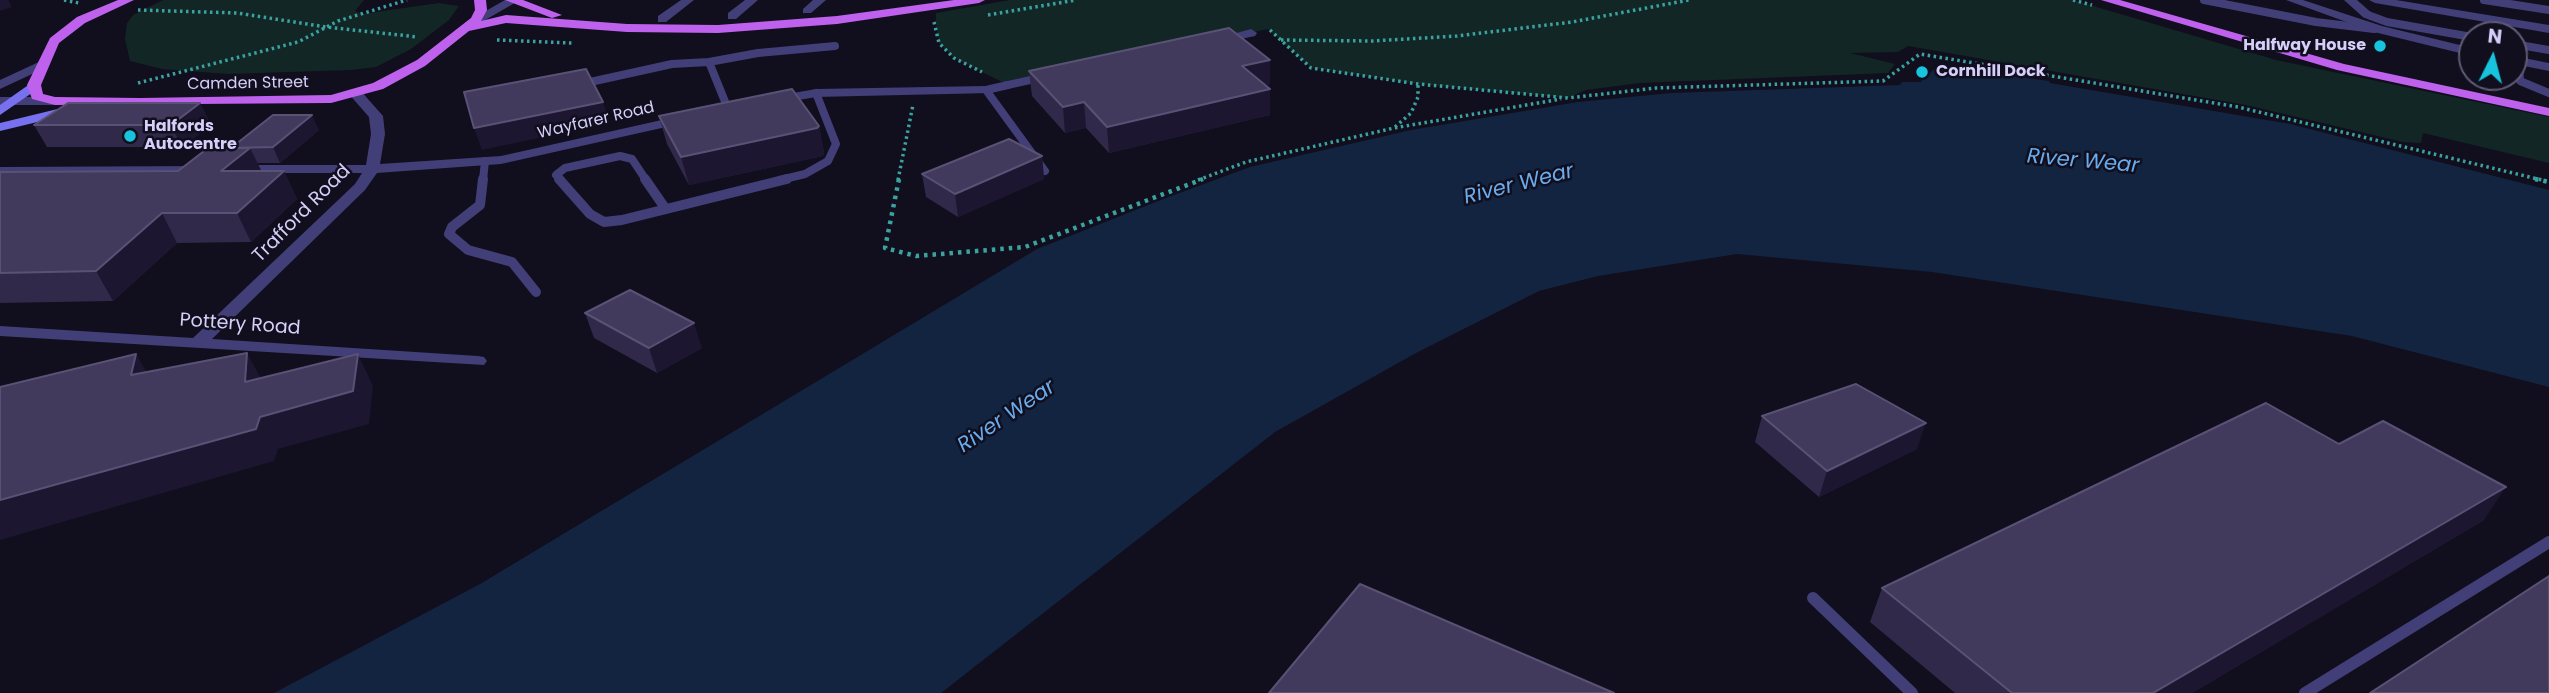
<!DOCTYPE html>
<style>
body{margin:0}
#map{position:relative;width:2549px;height:693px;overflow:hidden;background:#110e1d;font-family:Poppins,sans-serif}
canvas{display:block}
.north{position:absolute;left:2458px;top:21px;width:70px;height:70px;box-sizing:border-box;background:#110e1d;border:2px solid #5f5b75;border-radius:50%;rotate:6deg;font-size:19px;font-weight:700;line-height:28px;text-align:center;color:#d5cffa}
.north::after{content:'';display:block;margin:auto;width:24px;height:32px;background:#18c3dd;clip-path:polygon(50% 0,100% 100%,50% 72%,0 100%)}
</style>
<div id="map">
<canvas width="2549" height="693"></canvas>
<div class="north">N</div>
</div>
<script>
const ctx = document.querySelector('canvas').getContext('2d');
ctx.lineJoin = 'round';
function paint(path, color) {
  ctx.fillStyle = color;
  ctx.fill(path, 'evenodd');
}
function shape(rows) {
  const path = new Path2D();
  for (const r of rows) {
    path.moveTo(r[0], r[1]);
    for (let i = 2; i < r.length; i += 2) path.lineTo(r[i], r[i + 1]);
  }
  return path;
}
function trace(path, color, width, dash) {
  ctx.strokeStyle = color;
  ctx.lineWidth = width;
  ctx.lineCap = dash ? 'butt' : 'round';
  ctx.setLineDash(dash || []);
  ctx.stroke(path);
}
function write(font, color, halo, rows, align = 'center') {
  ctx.font = font + ' Poppins,sans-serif';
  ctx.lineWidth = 5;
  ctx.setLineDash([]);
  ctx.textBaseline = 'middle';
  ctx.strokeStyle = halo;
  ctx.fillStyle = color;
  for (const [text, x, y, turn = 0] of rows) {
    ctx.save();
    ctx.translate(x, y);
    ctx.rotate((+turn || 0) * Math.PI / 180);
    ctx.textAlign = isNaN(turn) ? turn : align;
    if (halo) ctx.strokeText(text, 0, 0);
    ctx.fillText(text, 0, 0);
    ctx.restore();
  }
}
const green = shape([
 [163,0,364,0,355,11,362,14,439,3,459,6,449,20,411,49,376,67,351,70,228,74,162,69,130,61,125,39,127,23,133,15],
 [1010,0,2073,0,2276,60,2549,117,2549,163,2423,133,2421,143,2403,142,2246,105,1908,46,1898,52,1850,53,1895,64,1888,73,1640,83,1586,90,1568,98,1418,84,1311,68,1268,29,1008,85,954,58,939,43,936,22,936,13]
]);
const water = shape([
 [1938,66,2049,81,2050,83,2290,124,2549,190,2549,387,2352,336,1932,272,1737,254,1598,276,1539,291,1416,353,1275,432,941,693,274,693,480,584,1037,249,1166,198,1250,167,1411,130,1578,102,1671,93,1900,85,1902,82,1922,82,1921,80]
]);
const pathFar1 = shape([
 [64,0,79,3],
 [2073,0,2092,5],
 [138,10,237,13,326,27,418,37],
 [988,15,1076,0],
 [934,22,939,43,954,58,982,72],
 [1270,30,1311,68,1418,84,1568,98,1656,88,1883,81,1920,54,2238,107,2542,180],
 [497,40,572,43],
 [1281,40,1372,41,1457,36,1572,22,1689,0],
 [138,83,298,42,338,21,407,0],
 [1395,127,1411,113,1418,97,1418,84],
 [898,180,913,105],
 [1198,180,1246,162,1394,128,1561,99]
]);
const path = shape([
 [899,179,885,248,916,256,1025,247,1203,179],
 [2535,179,2549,182]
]);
const serviceFar2 = shape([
 [2204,0,2316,22,2374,29],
 [2484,0,2549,10],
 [2368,15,2387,22,2472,37],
 [2514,44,2549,50],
 [2519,61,2520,81,2549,93],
 [581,84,672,64,709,62],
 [1008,85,986,90,1045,171],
 [728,109,709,62,758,53,835,46],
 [483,180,485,161],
 [561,180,556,175,565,168,620,156,632,159,646,180],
 [780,180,805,174,828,161,836,144,816,93]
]);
const serviceFar1 = shape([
 [483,179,480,205,452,227,449,234,468,250,512,262,536,292],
 [559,179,590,214,604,222,622,220,787,179],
 [645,179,665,208]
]);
const service = shape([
 [1813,598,1912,693],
 [2305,693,2549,542]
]);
const minor = shape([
 [505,0,520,0,480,23,470,20,505,0],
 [681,0,694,0,666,22,658,22,658,16,681,0],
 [745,0,758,0,736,19,728,19,728,13,745,0],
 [813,0,826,0,811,13,803,13,803,9,813,0],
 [2344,0,2357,0,2374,15,2364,18,2344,0],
 [2369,0,2396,0,2549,25,2549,33,2375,3,2369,0],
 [1251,29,1257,33,1255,36,1217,44,1211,40,1251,29],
 [41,61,45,62,45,68,0,89,0,80,41,61],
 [1053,71,1058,72,1058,78,1008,89,1001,85,1003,82,1053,71],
 [986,86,991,87,991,93,816,97,776,104,769,100,776,96,816,89,986,86],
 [355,89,360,90,383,116,385,134,380,164,501,156,684,115,691,119,684,123,501,164,377,173,365,190,212,339,478,356,484,357,487,361,484,365,0,336,0,326,193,338,355,184,362,173,237,173,230,169,237,165,366,165,371,134,369,117,348,93,355,89],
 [0,97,55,97,62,101,55,105,0,105,0,97],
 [202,166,207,167,209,170,207,173,0,175,0,167,202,166]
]);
const tertiary = shape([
 [2286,0,2303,0,2382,26,2472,48,2472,56,2374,32,2286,0],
 [2514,56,2549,63,2549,71,2514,64,2514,56]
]);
const secondary = shape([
 [34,81,41,85,39,88,0,115,0,105,34,81],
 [74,105,81,109,79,112,0,131,0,123,74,105]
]);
const primary = shape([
 [118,0,134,0,85,23,59,43,41,85,43,94,55,97,140,98,331,95,373,83,417,60,471,18,475,10,474,0,486,0,487,10,481,21,506,15,627,24,718,25,837,16,954,0,985,0,979,3,837,24,718,33,627,32,506,23,469,31,425,66,383,89,331,103,55,105,32,99,27,85,50,38,77,17,118,0],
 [505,0,523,0,562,15,552,18,505,0],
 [2101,0,2120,0,2344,64,2549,108,2549,116,2337,70,2101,0]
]);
const wall = shape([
 [1029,71,1270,84,1265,85,1270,115,1109,153,1086,128,1065,133,1032,96],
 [200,103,211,125,182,147,47,147,34,125],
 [659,116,819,126,824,153,823,156,689,185,667,144],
 [319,130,280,163,257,163,261,171,284,171,297,199,251,242,177,243,113,301,0,303,0,172,178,171,231,148],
 [1042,156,1044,179,958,217,926,197,922,174],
 [585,313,702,348,657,373,594,338],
 [1762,416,1917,449,1819,497,1755,442],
 [2339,444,2484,520,2192,693,1955,693,1870,622,1882,588]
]);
const shadedWall = shape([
 [0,0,8,0,12,7,0,11],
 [1270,60,1270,84,1243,91,1242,66],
 [1270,89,1270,115,1109,153,1107,127],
 [603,102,610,123,482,150,474,128],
 [1084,102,1086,128,1065,133,1063,107],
 [200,103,211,125,182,147,171,125],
 [312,115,319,130,280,163,273,147],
 [819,126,824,153,823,156,689,185,681,157],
 [250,148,264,176,221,171],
 [1042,156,1044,179,958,217,955,194],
 [284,171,297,199,251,242,237,213],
 [162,213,177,243,113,301,96,271],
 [694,323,702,348,657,373,649,348],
 [247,353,264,384,245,382],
 [136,354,155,386,131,375],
 [358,354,373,386,369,424,278,449,274,461,0,540,0,500,260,417],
 [1926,423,1917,449,1819,497,1827,471],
 [2506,487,2484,520,2192,693,2153,693]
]);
const building = shape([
 [1229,28,1270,60,1242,66,1270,89,1107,127,1084,102,1063,107,1029,71,1229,28],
 [586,69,603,102,474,128,464,92,586,69],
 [792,89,819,126,817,128,681,157,659,116,792,89],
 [68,103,200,103,171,125,34,125,68,103],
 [273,115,312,115,273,147,231,148,273,115],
 [1009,139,1042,156,955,194,922,174,1009,139],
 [208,148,250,148,221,171,284,171,237,213,162,213,96,271,0,273,0,172,178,171,208,148],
 [630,290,694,323,649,348,585,313,630,290],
 [247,353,245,382,358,354,353,391,260,417,256,429,0,500,0,387,136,354,131,375,247,353],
 [1856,384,1926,423,1827,471,1762,416,1856,384],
 [2266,403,2339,444,2383,421,2506,487,2153,693,2012,693,1882,588,2266,403],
 [2549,576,2549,693,2370,693,2549,576],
 [1360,584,1614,693,1269,693,1360,584]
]);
const markers = [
 [2380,46,7,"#18c3dd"],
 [1922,72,7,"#18c3dd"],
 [130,136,7,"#18c3dd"]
];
const farPoinames = [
 ["Halfway House",2366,46,"right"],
 ["Cornhill Dock",1936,72],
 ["Halfords",144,127],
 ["Autocentre",144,145]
];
const farStreetnames = [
 ["Camden Street",248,84,-1],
 ["Wayfarer Road",596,121,-13]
];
const streetNames = [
 ["Trafford Road",302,214,-45],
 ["Pottery Road",240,325,4]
];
const waterNames = [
 ["River Wear",2083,162,5],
 ["River Wear",1519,185,-14],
 ["River Wear",1007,417,-34]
];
paint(green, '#122626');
paint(water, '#132441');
trace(pathFar1, '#3aa3a0', 3.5, [2.5, 3.5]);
trace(path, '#3aa3a0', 4.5, [3.5, 5]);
trace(serviceFar2, '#423e77', 8);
trace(serviceFar1, '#423e77', 10);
trace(service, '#423e77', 12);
paint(minor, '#423e77');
paint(tertiary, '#423e77');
paint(secondary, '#7871ef');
paint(primary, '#be62ee');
paint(wall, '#302949');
paint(shadedWall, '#1c1630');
paint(building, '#423a5c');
trace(building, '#595275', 2);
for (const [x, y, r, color] of markers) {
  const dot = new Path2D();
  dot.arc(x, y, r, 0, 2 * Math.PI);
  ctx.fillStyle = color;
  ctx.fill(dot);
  trace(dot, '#110e1d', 2.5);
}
write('bold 16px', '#d5cffa', '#110e1d', farPoinames, 'left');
write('16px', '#d5cffa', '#110e1d', farStreetnames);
write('19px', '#d5cffa', '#110e1d', streetNames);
write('italic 21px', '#69acee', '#110e1d', waterNames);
</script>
